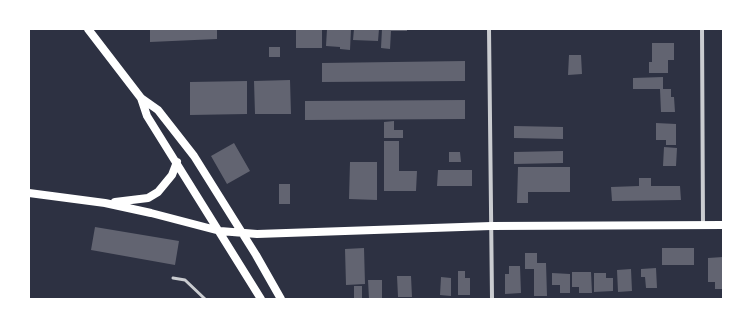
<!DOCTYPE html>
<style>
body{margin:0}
#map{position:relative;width:752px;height:328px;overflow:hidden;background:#2d3142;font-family:Figtree,sans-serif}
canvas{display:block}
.frame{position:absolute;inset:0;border:30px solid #fff;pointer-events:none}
</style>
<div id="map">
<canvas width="752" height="328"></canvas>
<div class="frame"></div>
</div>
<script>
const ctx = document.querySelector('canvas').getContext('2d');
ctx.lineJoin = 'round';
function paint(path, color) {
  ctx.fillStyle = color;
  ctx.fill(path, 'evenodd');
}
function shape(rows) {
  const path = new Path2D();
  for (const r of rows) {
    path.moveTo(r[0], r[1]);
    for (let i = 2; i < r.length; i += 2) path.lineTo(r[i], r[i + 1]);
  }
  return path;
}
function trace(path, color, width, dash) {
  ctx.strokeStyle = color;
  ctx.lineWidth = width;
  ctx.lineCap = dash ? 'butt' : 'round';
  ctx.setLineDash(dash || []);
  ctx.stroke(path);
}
const building = shape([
 [150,29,217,29,217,39,150,42],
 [296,29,322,29,322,48,296,48],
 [327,29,351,29,350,50,340,49,340,47,326,46],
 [354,29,379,29,378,41,353,40],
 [382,29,407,29,407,31,391,31,390,49,381,48],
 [652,43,674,43,674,60,668,60,668,73,649,73,649,62,652,62],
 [269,47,280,47,280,57,269,57],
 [569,55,581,55,582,74,568,75],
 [465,61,465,81,322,82,322,63],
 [663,77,663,89,671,89,671,97,674,97,675,112,661,112,660,89,633,89,633,78],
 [290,80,291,114,255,114,254,81],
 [247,81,247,114,190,115,190,82],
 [465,100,465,119,305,120,305,101],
 [394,121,394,130,403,130,403,138,384,138,384,122],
 [656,123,676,124,676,145,666,145,666,140,656,140],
 [514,126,563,127,563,139,514,138],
 [384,141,399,141,399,171,417,171,416,191,384,191],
 [234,143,250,171,227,184,211,156],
 [664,147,677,148,676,166,663,166],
 [563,151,563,163,514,164,514,152],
 [449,152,460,152,461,162,449,162],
 [350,162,377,162,377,200,349,199],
 [518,167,570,167,570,192,528,192,528,203,517,203],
 [438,170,472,170,472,186,437,186],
 [639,178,651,178,651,186,680,186,681,200,612,201,611,187,639,186],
 [279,184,290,184,290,204,279,204],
 [95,227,179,241,175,265,91,250],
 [364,248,365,284,346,285,345,249],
 [662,248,694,248,694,265,662,265],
 [525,253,537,253,537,263,546,263,547,296,534,296,534,269,525,269],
 [723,257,723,289,715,289,715,282,708,282,708,258],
 [509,266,520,266,521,293,505,294,505,274,509,274],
 [656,268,657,288,646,288,645,277,641,277,641,269],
 [631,269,632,291,618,292,617,270],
 [458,271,465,271,465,278,470,278,470,295,458,295],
 [572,272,591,272,592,293,579,293,579,287,572,287],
 [552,273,570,274,570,293,560,293,560,285,552,285],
 [594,273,606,273,606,278,613,278,613,291,594,292],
 [397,276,411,276,412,297,398,297],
 [441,277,451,278,451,296,440,295],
 [368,280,382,280,382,299,369,299],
 [354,286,362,286,362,298,354,298]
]);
const service = shape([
 [173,278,185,280,205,299]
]);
const minor = shape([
 [489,29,492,299],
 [702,29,703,225]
]);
const secondary = shape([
 [88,29,141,98,147,116,261,299],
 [141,98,158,110,194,156,256,255,281,299],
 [29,193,105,203,151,213,220,231,257,234,491,226,723,225],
 [115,202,148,198,158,192,172,175,177,162]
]);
paint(building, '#626471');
trace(service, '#caccd0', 3);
trace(minor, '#caccd0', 4);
trace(secondary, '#fff', 8);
</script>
